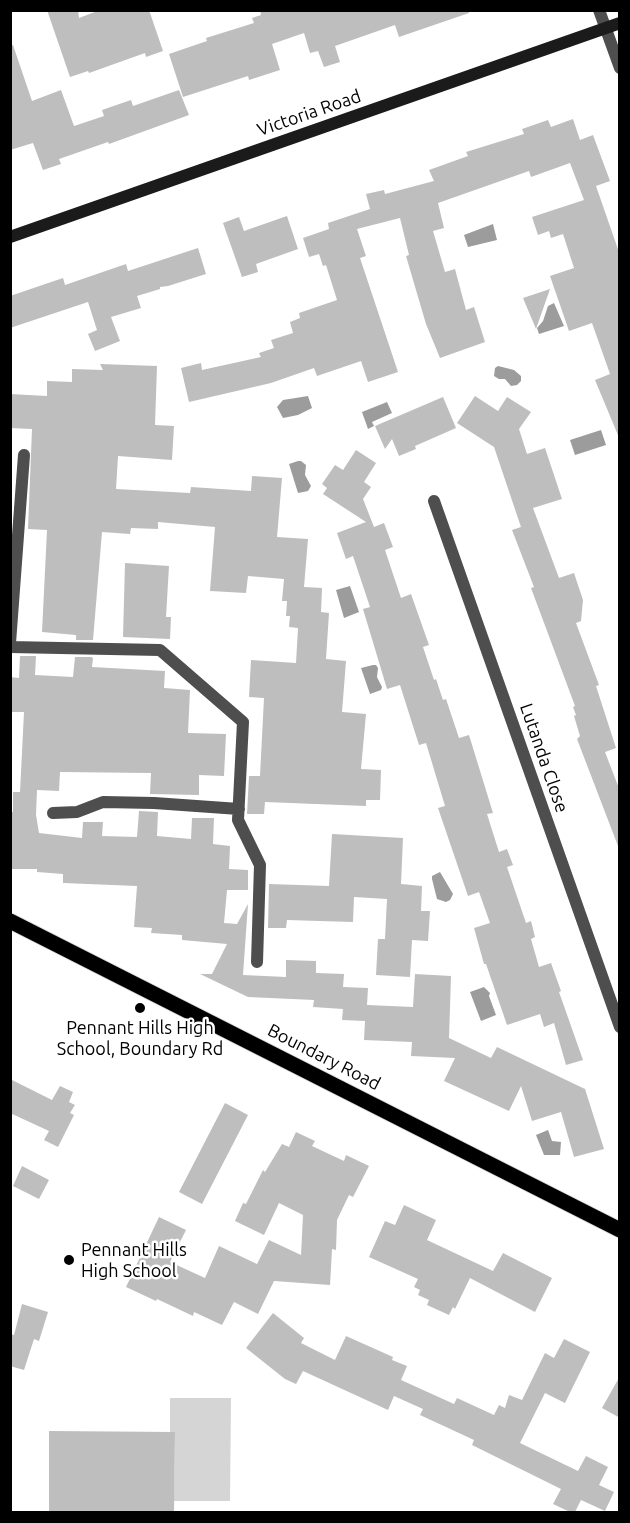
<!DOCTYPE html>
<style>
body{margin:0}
#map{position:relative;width:630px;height:1523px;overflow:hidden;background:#fff;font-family:Ubuntu,sans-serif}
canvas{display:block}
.frame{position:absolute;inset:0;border:12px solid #000;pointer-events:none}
</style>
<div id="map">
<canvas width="630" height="1523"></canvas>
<div class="frame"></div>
</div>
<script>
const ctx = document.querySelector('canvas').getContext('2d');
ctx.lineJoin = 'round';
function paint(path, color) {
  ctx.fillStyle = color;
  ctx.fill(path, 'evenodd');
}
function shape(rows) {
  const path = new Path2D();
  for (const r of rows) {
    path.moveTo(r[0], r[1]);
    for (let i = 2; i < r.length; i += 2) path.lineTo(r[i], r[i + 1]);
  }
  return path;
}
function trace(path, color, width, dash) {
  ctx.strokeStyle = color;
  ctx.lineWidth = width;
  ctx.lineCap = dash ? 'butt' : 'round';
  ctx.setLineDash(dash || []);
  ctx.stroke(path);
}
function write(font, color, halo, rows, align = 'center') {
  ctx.font = font + ' Ubuntu,sans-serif';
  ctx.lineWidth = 5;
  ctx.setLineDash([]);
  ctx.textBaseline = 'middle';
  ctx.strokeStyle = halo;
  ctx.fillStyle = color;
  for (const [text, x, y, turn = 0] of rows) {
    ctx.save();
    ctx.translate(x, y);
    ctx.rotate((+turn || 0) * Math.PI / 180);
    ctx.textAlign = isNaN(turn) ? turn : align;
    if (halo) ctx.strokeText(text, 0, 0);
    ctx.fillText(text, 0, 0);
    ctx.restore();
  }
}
const green = shape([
 [170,1398,231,1398,230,1501,174,1501,175,1432,170,1432]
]);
const water = shape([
 [493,224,497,240,468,247,464,235],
 [554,303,564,326,539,334,537,328,543,321,548,306],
 [498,366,514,370,521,376,521,381,517,385,511,386,505,379,499,379,494,376,495,368],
 [308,396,312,408,298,415,283,418,277,407,283,400],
 [387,402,392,413,372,422,374,426,368,429,362,412],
 [601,430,606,445,575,455,570,440],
 [298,461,301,461,306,465,305,475,311,486,308,491,298,493,289,464],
 [350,586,359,612,344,618,336,590],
 [373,665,376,665,378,668,377,677,382,687,381,690,370,694,361,668],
 [440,872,453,894,450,900,446,902,437,899,432,879,432,876],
 [484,987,490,993,489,996,496,1015,481,1021,470,992],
 [548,1130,552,1141,561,1142,560,1155,544,1155,536,1135]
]);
const building = shape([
 [47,10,78,10,79,18,100,10,149,10,163,51,146,57,145,53,89,73,88,71,70,77],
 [260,10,469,10,469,13,399,37,395,25,335,46,340,62,324,67,318,51,310,53,304,33,272,44,280,70,249,80,248,76,183,97,169,54,207,41,206,38,254,23,252,18,261,15],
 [13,45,32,101,61,90,74,126,104,116,102,110,131,100,133,106,179,90,189,115,109,144,108,142,59,159,61,164,43,170,33,143,10,150,10,46],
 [573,119,580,140,593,135,610,181,596,186,620,255,620,440,595,380,610,374,592,323,569,331,550,276,574,268,563,234,551,238,549,231,538,235,532,217,584,200,570,163,531,177,529,171,438,203,444,228,433,231,445,272,455,269,466,310,474,307,485,342,440,358,426,324,406,256,409,255,400,218,357,229,366,256,360,258,398,372,368,382,361,361,317,376,314,368,271,383,189,402,181,368,201,363,202,370,261,357,259,353,274,348,271,340,293,333,290,322,300,318,299,313,337,300,326,265,323,266,319,254,309,257,303,238,329,229,328,223,370,209,366,194,384,190,385,194,434,181,429,170,468,156,466,152,524,134,522,129,548,120,551,127],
 [287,216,298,249,256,264,258,272,242,277,223,223,239,217,244,231],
 [198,248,206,274,168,286,160,287,160,289,137,296,141,308,111,317,120,341,95,351,88,334,97,330,88,302,10,328,10,296,63,278,65,285,126,264,128,271],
 [550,289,536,329,523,298],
 [100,364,157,366,155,425,174,426,172,460,118,456,116,489,190,493,191,487,251,491,252,476,282,478,277,537,308,539,304,587,322,588,321,612,329,613,326,659,346,661,342,712,366,714,361,769,381,770,380,800,366,800,366,806,265,802,264,814,247,814,249,776,260,776,264,698,249,697,251,660,296,663,298,628,289,627,290,616,286,616,287,601,282,601,284,579,248,576,246,593,210,591,215,527,158,522,158,529,131,528,130,534,102,532,93,640,76,640,76,635,42,632,47,530,28,529,32,429,10,428,10,394,47,396,47,381,72,382,72,369,103,370],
 [475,396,498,411,507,397,531,412,519,429,527,454,545,448,562,499,533,508,559,578,574,573,583,600,581,621,576,623,599,685,596,686,616,748,605,752,620,791,620,845,618,846,577,739,580,736,574,716,576,715,573,707,575,706,531,588,534,587,512,530,521,527,494,447,457,423],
 [443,397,456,428,415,446,416,449,399,456,392,439,385,449,375,426],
 [356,450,376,463,364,482,371,487,363,499,374,527,384,523,393,547,385,550,401,598,411,594,429,645,423,647,434,680,436,679,443,700,446,699,459,738,469,735,493,813,487,814,499,852,507,849,513,865,507,867,526,923,531,921,535,937,531,939,539,967,551,963,561,991,559,992,583,1060,566,1065,554,1023,544,1027,540,1014,507,1025,486,964,484,964,474,928,490,923,479,892,468,896,438,808,445,806,426,743,419,745,400,685,387,689,363,609,370,607,353,556,346,559,337,533,366,522,323,494,327,488,322,484,335,465,343,470],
 [125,563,169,566,166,617,171,617,170,639,123,637],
 [20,656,36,656,35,675,73,677,75,657,91,657,93,658,92,667,165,671,164,688,190,690,188,733,226,734,224,776,199,775,199,795,150,794,151,773,60,772,59,791,37,790,36,815,39,833,82,838,83,822,103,822,102,836,137,837,139,811,158,812,157,836,191,839,192,818,214,818,213,844,230,846,229,869,248,870,248,890,227,890,224,923,237,924,248,904,243,975,286,977,286,960,316,961,316,973,344,974,343,987,368,988,367,1005,413,1007,415,974,451,976,449,1038,491,1058,497,1047,585,1089,604,1149,574,1157,561,1112,532,1121,521,1086,509,1111,444,1081,455,1058,411,1056,412,1042,364,1040,365,1021,342,1020,343,1009,313,1007,314,1000,248,997,200,974,212,974,227,944,182,940,182,935,151,933,152,928,134,927,137,886,63,883,63,874,37,872,37,869,10,869,10,812,13,812,13,792,20,792,24,712,10,712,10,677,19,678],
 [332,834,403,838,401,884,422,886,421,911,430,911,428,941,412,940,410,977,376,975,378,939,385,939,387,899,354,897,353,922,287,920,286,928,268,928,269,884,329,886],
 [10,1079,52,1100,60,1086,73,1092,69,1102,75,1105,70,1113,74,1115,58,1147,44,1140,49,1131,10,1113],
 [225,1103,248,1115,202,1204,179,1192],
 [296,1132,315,1141,312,1146,344,1161,346,1155,369,1166,353,1197,349,1195,337,1220,336,1250,332,1249,330,1285,274,1281,258,1314,234,1302,222,1325,194,1312,193,1316,157,1299,156,1301,126,1287,159,1217,186,1230,170,1262,205,1278,219,1246,257,1264,269,1240,301,1255,303,1215,279,1203,264,1235,235,1221,243,1203,246,1204,263,1170,265,1172,282,1144,289,1147],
 [22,1166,49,1180,39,1199,13,1186],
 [404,1205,436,1220,427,1240,493,1271,503,1253,552,1278,535,1312,470,1278,455,1309,453,1307,449,1315,427,1305,429,1300,418,1295,420,1290,414,1287,418,1279,369,1257,385,1221,395,1225],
 [22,1304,48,1312,39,1341,34,1339,24,1370,10,1366,10,1334,14,1335],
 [273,1313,304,1338,301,1343,335,1360,346,1336,393,1357,392,1360,407,1366,401,1380,454,1404,457,1398,494,1415,499,1405,505,1408,509,1395,522,1400,545,1353,554,1358,564,1339,590,1352,565,1403,545,1393,520,1443,578,1471,586,1456,608,1467,599,1485,614,1492,605,1511,581,1500,575,1512,570,1512,553,1504,561,1489,472,1445,474,1440,420,1415,423,1409,394,1396,388,1410,303,1371,296,1384,285,1379,246,1348],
 [620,1376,620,1418,602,1408],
 [49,1431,175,1432,174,1512,49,1512]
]);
const lane = shape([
 [10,643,24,455],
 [10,647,160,650,243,722,238,820,260,865,257,962],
 [53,813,77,812,103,802,154,803,239,809]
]);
const street = shape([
 [599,10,620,68],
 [434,501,620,1027]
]);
const secondary = shape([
 [10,237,620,23]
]);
const primary = shape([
 [10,921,620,1230]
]);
const markers = [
 [140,1008,6,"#000"],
 [69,1260,6,"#000"]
];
const streetNames = [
 ["Victoria Road",309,113,-19],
 ["Lutanda Close",544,758,71],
 ["Boundary Road",324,1057,27]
];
const poiNames = [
 ["Pennant Hills High",140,1028],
 ["School, Boundary Rd",140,1049],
 ["Pennant Hills",81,1250,"left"],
 ["High School",81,1271,"left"]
];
paint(green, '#d5d5d5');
paint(water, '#9c9c9c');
paint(building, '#bebebe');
trace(primary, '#dbdbdb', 17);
trace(lane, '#4e4e4e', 12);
trace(street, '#4e4e4e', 12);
trace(secondary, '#1b1b1b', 12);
trace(primary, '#000', 15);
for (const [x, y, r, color] of markers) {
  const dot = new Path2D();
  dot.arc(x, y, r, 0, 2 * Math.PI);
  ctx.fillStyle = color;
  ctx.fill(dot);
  trace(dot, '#fff', 2);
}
write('18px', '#000', '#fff', streetNames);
write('18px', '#000', '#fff', poiNames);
</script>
